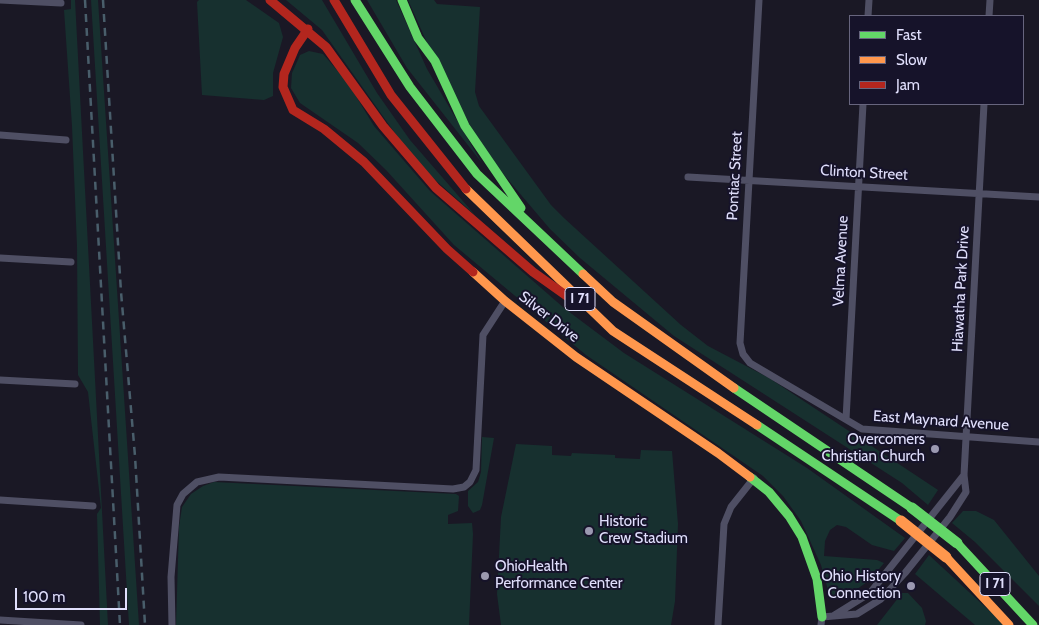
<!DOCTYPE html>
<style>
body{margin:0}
#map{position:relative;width:1039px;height:625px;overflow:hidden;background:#1a1825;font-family:Cabin,sans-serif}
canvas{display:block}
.legend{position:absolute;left:849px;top:15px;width:175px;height:90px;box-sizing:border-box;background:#16132a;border:1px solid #67657e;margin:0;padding:6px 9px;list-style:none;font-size:15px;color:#e0dffc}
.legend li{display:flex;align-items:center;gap:10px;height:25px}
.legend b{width:25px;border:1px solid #67657e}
.scale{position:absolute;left:15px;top:588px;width:112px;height:22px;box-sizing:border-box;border:2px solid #e0dffc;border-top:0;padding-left:6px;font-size:15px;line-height:18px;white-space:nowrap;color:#e0dffc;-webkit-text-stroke:4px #16132a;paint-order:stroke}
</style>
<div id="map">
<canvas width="1039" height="625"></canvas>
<ul class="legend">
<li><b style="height:6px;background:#63d668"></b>Fast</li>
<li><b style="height:6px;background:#ff974d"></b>Slow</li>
<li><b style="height:6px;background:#b3261e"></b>Jam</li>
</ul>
<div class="scale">100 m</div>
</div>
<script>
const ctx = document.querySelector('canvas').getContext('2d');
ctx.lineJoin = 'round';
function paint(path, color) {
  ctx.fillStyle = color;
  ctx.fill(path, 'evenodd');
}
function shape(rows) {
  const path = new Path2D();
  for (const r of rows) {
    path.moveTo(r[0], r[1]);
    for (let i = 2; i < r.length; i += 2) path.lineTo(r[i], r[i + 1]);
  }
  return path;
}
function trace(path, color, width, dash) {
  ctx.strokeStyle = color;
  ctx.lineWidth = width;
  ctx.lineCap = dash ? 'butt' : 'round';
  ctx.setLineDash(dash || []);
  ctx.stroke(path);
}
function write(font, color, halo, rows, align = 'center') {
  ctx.font = font + ' Cabin,sans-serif';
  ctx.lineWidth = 4;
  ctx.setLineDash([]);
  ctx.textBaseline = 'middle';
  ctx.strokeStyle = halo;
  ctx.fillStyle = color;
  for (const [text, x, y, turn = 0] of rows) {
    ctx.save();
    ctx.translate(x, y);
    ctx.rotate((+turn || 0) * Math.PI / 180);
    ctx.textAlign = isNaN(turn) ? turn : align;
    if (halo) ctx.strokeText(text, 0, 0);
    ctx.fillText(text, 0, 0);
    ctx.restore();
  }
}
const green = shape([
 [71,0,75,0,108,625,100,625,97,514,101,508,88,392,78,375,77,246,72,126,64,10,71,9],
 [91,0,98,0,139,625,129,625],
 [199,0,246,0,279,23,283,37,273,73,273,96,264,100,202,95,197,2],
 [286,0,322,0,377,93,410,140,475,215,416,163,322,30],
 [367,0,396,0,427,69,482,163,407,68],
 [408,0,434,0,437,4,480,7,475,92,479,106,551,205,564,218,681,325,708,346,769,378,938,490,928,505,902,483,674,336,580,258,550,229,499,169,474,132,440,72],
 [309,51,323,54,348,83,374,126,430,191,564,308,624,353,807,468,905,538,894,551,872,545,846,527,837,525,830,530,825,541,824,556,877,560,884,563,870,580,850,594,838,595,837,598,833,596,828,590,821,565,801,521,783,496,763,476,586,355,454,245,386,170,358,143,300,103,291,88,292,73,300,55],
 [482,437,494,438,482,505,480,510,473,513,468,506,468,491,478,482,481,472],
 [516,444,552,446,552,455,571,456,572,453,615,455,615,458,640,459,641,450,672,451,678,524,675,601,671,625,501,625,497,594,501,517],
 [214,482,456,494,459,496,458,511,448,515,448,524,472,523,473,534,469,625,176,625,179,527,182,507,191,494,203,486],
 [963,511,976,511,994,520,1039,576,1039,606,975,542,952,523],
 [929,555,996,617,1003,625,975,625,915,574],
 [902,593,908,593,922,608,926,621,925,625,877,625]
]);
const street = shape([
 [0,0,61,3],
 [759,0,740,343,743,354,750,363,862,429,1039,442],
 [868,16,869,0],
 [989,16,990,0],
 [0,135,66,140],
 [688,177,1039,197],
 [0,258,71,262],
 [0,380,75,384],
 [846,419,863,104],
 [0,500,93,506],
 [833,616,870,593,964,475],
 [0,620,81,625],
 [172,625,171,577,177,505,183,494,197,482,219,477,453,489,464,487,470,482,476,470,483,335,505,301],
 [718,625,724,524,731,507,754,478],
 [821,625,822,617,857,614,881,599,905,573,950,517,966,492,964,475,984,104]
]);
const fast = shape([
 [355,0,410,87,477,174,583,274],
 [402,0,418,38,435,61,465,126,521,208],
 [734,388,912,508],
 [757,425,901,521],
 [750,477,769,492,789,516,802,537,817,579,822,617],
 [957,543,1033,625]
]);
const slow = shape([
 [466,189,613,331,757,425],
 [473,272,505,301,576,357,718,453,750,477],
 [583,274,613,302,734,388],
 [946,557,1009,625]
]);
const jam = shape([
 [270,0,326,47,383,126,436,188,533,272,571,299],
 [334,0,391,95,466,189],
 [308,29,295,48,284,74,283,87,293,110,324,129,364,162,447,249,473,272]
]);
const rail = shape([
 [85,0,120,625],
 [103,0,121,292,135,456,145,625]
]);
const fastBridge = shape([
 [912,508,957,543]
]);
const slowBridge = shape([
 [901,521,946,557]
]);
const markers = [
 [935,449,5,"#9b99b1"],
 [589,531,5,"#9b99b1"],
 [485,576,5,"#9b99b1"],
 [911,586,5,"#9b99b1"]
];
const shields = [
 [580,299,30],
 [995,584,30]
];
const shieldNames = [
 ["I 71",580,299],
 ["I 71",995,584]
];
const streetNames = [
 ["Clinton Street",864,173,3],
 ["Pontiac Street",735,176,-87],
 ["Velma Avenue",841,261,-87],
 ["Hiawatha Park Drive",961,289,-87],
 ["Silver Drive",549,317,38],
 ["East Maynard Avenue",941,421,4]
];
const poiNames = [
 ["Overcomers",925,440],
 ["Christian Church",925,457],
 ["Historic",599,522,"left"],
 ["Crew Stadium",599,539,"left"],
 ["OhioHealth",495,567,"left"],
 ["Performance Center",495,584,"left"],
 ["Ohio History",901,577],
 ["Connection",901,594]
];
paint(green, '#17302f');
trace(street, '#4f4f64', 7);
trace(fast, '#63d668', 9);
trace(slow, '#ff974d', 9);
trace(jam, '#b3261e', 9);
trace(rail, '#495e6b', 2.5, [8, 6]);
trace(fastBridge, '#63d668', 11);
trace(slowBridge, '#ff974d', 11);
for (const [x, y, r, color] of markers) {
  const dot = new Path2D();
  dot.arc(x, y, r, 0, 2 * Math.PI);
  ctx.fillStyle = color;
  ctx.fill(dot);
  trace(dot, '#16132a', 2);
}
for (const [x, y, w] of shields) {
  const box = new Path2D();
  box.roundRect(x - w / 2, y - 11.5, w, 23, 4);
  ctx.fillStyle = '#16132a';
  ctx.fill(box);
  trace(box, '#e0dffc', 1);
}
write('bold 14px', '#e0dffc', null, shieldNames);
write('15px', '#e0dffc', '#16132a', streetNames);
write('15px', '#e0dffc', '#16132a', poiNames, 'right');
</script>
